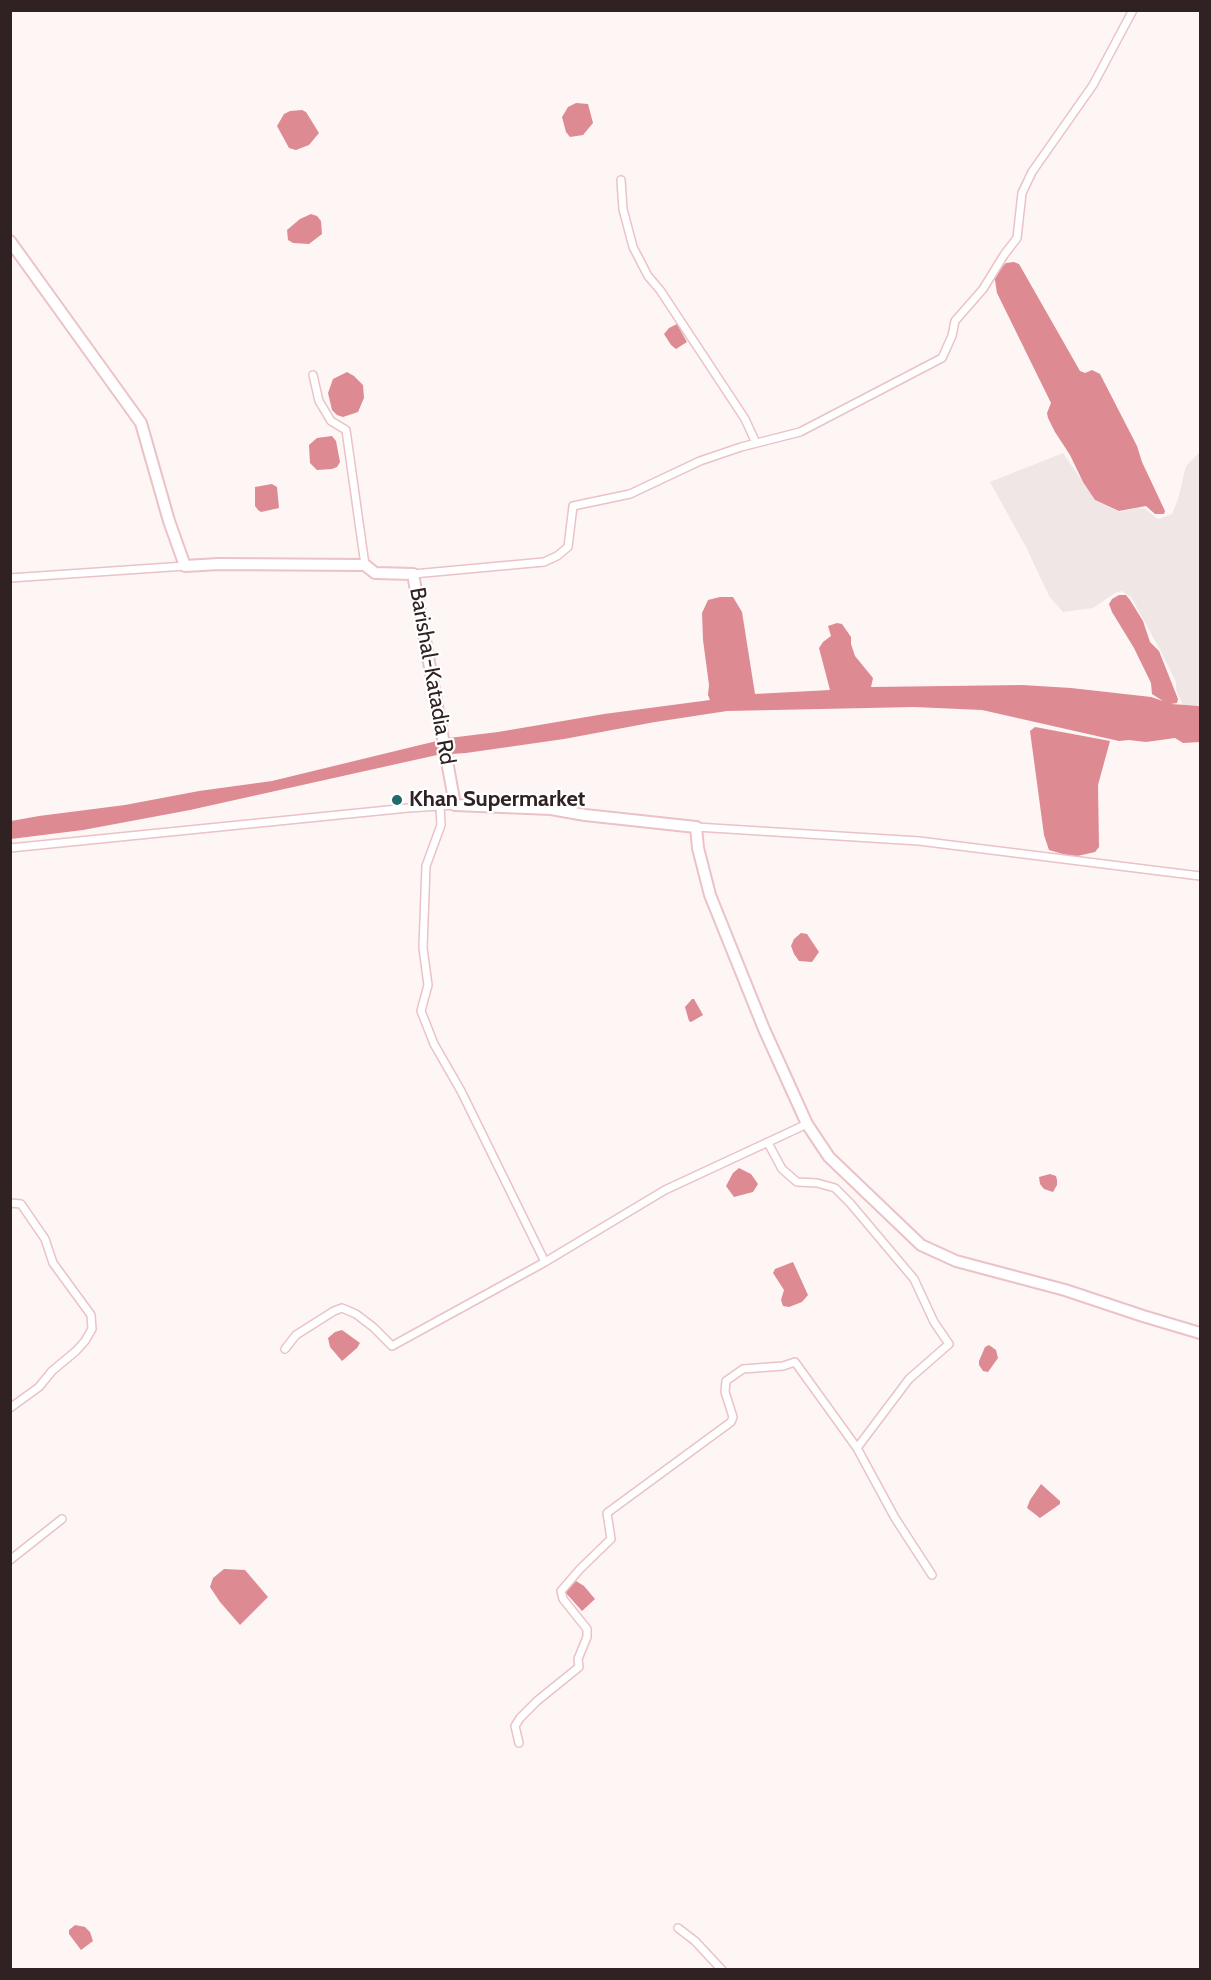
<!DOCTYPE html>
<style>
body{margin:0}
#map{position:relative;width:1211px;height:1980px;overflow:hidden;background:#fef5f5;font-family:Cabin,sans-serif}
canvas{display:block}
.frame{position:absolute;inset:0;border:12px solid #302122;pointer-events:none}
</style>
<div id="map">
<canvas width="1211" height="1980"></canvas>
<div class="frame"></div>
</div>
<script>
const ctx = document.querySelector('canvas').getContext('2d');
ctx.lineJoin = 'round';
function paint(path, color) {
  ctx.fillStyle = color;
  ctx.fill(path, 'evenodd');
}
function shape(rows) {
  const path = new Path2D();
  for (const r of rows) {
    path.moveTo(r[0], r[1]);
    for (let i = 2; i < r.length; i += 2) path.lineTo(r[i], r[i + 1]);
  }
  return path;
}
function trace(path, color, width, dash) {
  ctx.strokeStyle = color;
  ctx.lineWidth = width;
  ctx.lineCap = dash ? 'butt' : 'round';
  ctx.setLineDash(dash || []);
  ctx.stroke(path);
}
function write(font, color, halo, rows, align = 'center') {
  ctx.font = font + ' Cabin,sans-serif';
  ctx.lineWidth = 4.5;
  ctx.setLineDash([]);
  ctx.textBaseline = 'middle';
  ctx.strokeStyle = halo;
  ctx.fillStyle = color;
  for (const [text, x, y, turn = 0] of rows) {
    ctx.save();
    ctx.translate(x, y);
    ctx.rotate((+turn || 0) * Math.PI / 180);
    ctx.textAlign = isNaN(turn) ? turn : align;
    if (halo) ctx.strokeText(text, 0, 0);
    ctx.fillText(text, 0, 0);
    ctx.restore();
  }
}
const built = shape([
 [1200,452,1200,705,1183,705,1176,690,1176,682,1159,648,1131,597,1122,591,1115,593,1093,608,1063,612,1049,596,1026,547,990,482,1063,453,1096,501,1120,512,1138,508,1145,509,1158,519,1172,514,1178,499,1186,466]
]);
const water = shape([
 [576,103,588,104,593,123,583,135,570,137,566,132,562,117,568,107],
 [302,110,306,112,319,133,309,145,296,150,289,148,277,126,284,114,290,111],
 [311,214,317,216,321,221,322,234,309,244,293,243,288,240,287,230,300,219],
 [1014,262,1019,264,1080,371,1085,373,1092,370,1100,374,1137,446,1142,462,1165,511,1164,514,1155,514,1146,506,1119,511,1095,500,1083,482,1070,455,1055,432,1048,418,1047,413,1051,403,997,293,994,274,1006,263],
 [677,324,687,342,676,349,671,345,664,334,669,328],
 [347,372,354,376,363,385,364,398,358,412,343,417,337,415,332,410,328,393,333,379],
 [332,436,336,441,340,462,337,467,332,469,317,470,310,463,309,445,317,438],
 [272,484,277,487,279,508,261,512,258,510,255,506,255,487],
 [1119,595,1126,595,1130,600,1143,621,1150,642,1159,651,1178,699,1177,703,1171,704,1200,706,1200,742,1183,743,1175,738,1146,742,1129,740,1119,741,982,710,914,707,727,711,655,722,564,739,466,753,437,755,190,810,83,830,11,839,11,821,39,816,125,805,199,791,272,781,449,738,498,732,604,714,710,700,708,695,709,685,703,640,702,613,708,600,720,597,733,597,742,612,755,694,830,690,819,648,823,642,831,636,828,626,837,623,842,624,851,637,851,644,855,656,873,678,871,687,1022,685,1071,688,1151,697,1163,701,1152,694,1151,683,1134,648,1112,612,1109,604,1112,599],
 [1035,727,1110,741,1098,785,1099,847,1095,852,1073,857,1049,850,1044,835,1030,731],
 [801,933,807,934,819,952,812,962,799,961,794,954,791,946,794,939],
 [692,999,694,999,703,1015,691,1022,689,1021,685,1007],
 [739,1168,751,1174,758,1184,753,1192,734,1197,726,1186,733,1173],
 [1050,1174,1056,1176,1057,1180,1057,1185,1053,1192,1044,1189,1040,1184,1039,1177],
 [793,1262,808,1295,802,1302,789,1307,783,1306,781,1300,784,1290,773,1273,775,1269],
 [342,1330,360,1343,357,1348,342,1361,330,1347,328,1338,335,1332],
 [989,1345,996,1350,998,1358,988,1372,983,1371,979,1365,979,1361,985,1347],
 [1041,1484,1060,1501,1060,1504,1040,1518,1027,1508,1030,1500],
 [224,1569,245,1570,268,1597,240,1625,220,1602,210,1587,213,1578],
 [576,1581,584,1586,595,1599,582,1611,565,1592,572,1582],
 [75,1925,85,1927,90,1932,93,1941,81,1950,69,1934,69,1930]
]);
const street = shape([
 [621,180,623,209,633,247,648,276,660,290,745,419,756,443],
 [313,375,319,401,331,421,346,430,365,565],
 [413,574,544,562,557,556,568,547,573,506,630,494,700,461,741,447,800,432,942,358,952,336,955,321,983,289,1004,255,1017,238,1022,193,1032,172,1093,85,1133,10],
 [10,578,185,566],
 [440,806,441,825,426,866,423,948,428,985,421,1011,434,1044,461,1091,545,1262],
 [696,827,919,841,1200,876],
 [10,848,408,808,455,805],
 [768,1143,782,1169,797,1182,817,1183,835,1188,850,1203,914,1279,934,1322,949,1344,909,1379,857,1448],
 [10,1203,21,1204,45,1239,53,1263,91,1315,92,1329,85,1341,76,1351,52,1371,39,1387,10,1408],
 [285,1349,296,1335,334,1311,342,1308,356,1314,373,1327,392,1346,545,1262,665,1190,807,1124],
 [10,1560,62,1519],
 [519,1743,515,1726,520,1718,537,1701,579,1667,578,1659,587,1637,587,1629,563,1599,561,1591,580,1569,611,1539,607,1513,731,1422,733,1417,725,1392,726,1381,743,1369,783,1366,795,1362,857,1448,895,1518,932,1575],
 [678,1928,695,1941,722,1970]
]);
const secondary = shape([
 [10,241,141,423,169,521,185,566,219,564,365,565,375,573,413,574,455,805,551,809,585,815,696,827,698,848,710,895,764,1029,807,1124,829,1157,921,1245,956,1261,1065,1290,1143,1316,1200,1333]
]);
const markers = [
 [397,800,6,"#1f6b6b"]
];
const streetNames = [
 ["Barishal-Katadia Rd",432,676,80]
];
const poiNames = [
 ["Khan Supermarket",409,800]
];
paint(built, '#f0e6e6');
paint(water, '#dd8a92');
trace(street, '#ebc2c5', 10);
trace(secondary, '#ebc2c5', 14);
trace(street, '#fff', 7);
trace(secondary, '#fff', 10);
for (const [x, y, r, color] of markers) {
  const dot = new Path2D();
  dot.arc(x, y, r, 0, 2 * Math.PI);
  ctx.fillStyle = color;
  ctx.fill(dot);
  trace(dot, '#fff', 2);
}
write('22px', '#302122', '#fff', streetNames);
write('bold 22px', '#302122', '#fff', poiNames, 'left');
</script>
